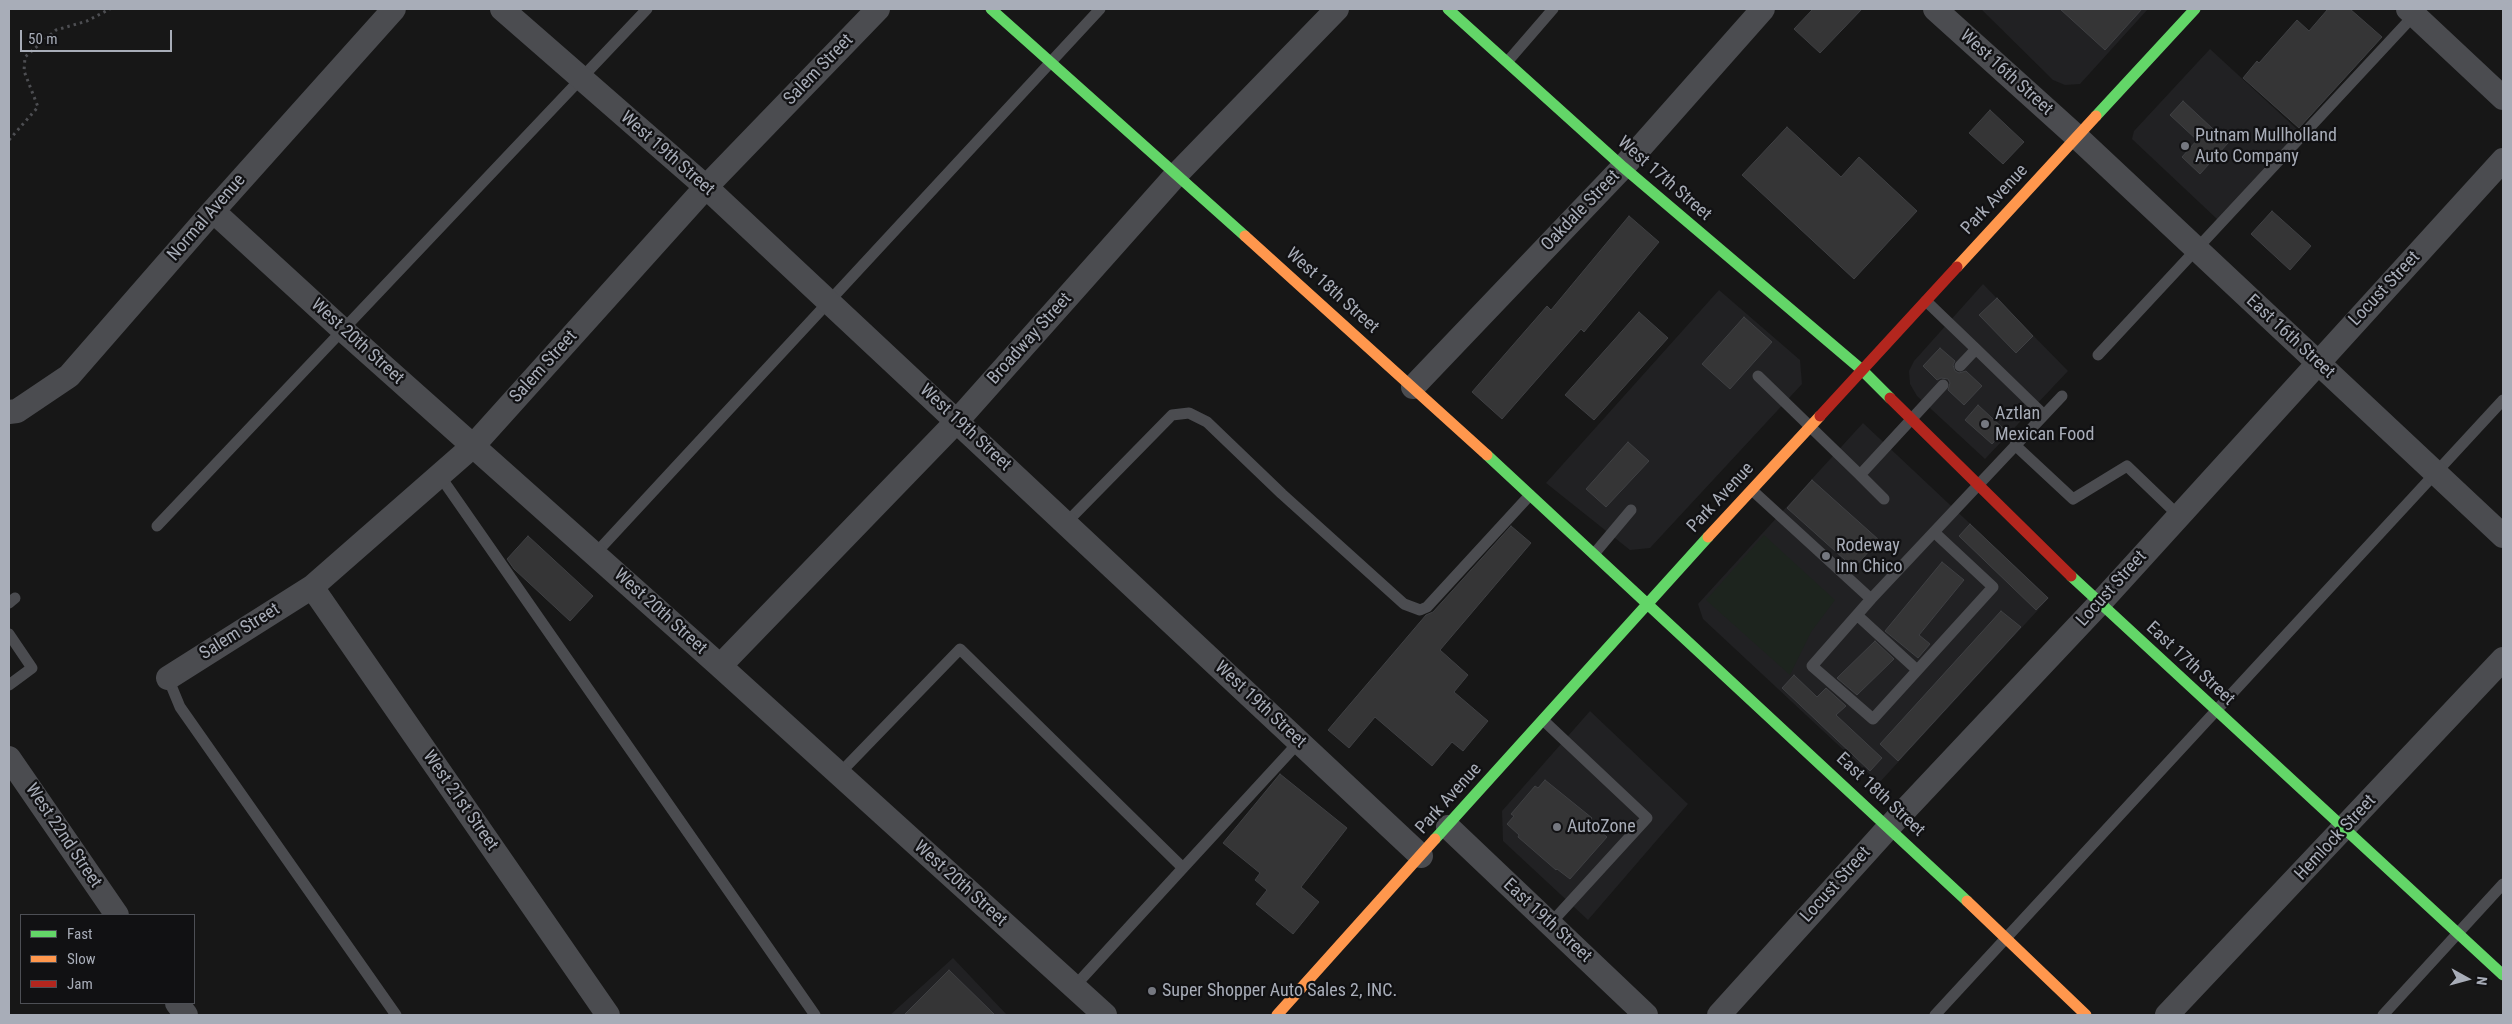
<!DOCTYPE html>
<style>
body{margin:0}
#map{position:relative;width:2512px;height:1024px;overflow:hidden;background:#171717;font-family:"Roboto Condensed",sans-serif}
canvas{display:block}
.frame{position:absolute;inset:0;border:10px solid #a8adb8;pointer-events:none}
.legend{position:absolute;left:20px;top:914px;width:175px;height:90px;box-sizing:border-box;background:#111113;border:1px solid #4d4f55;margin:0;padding:6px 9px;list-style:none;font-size:15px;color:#a8adb8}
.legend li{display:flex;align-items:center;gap:10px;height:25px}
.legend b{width:25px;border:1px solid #4d4f55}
.north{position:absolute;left:2442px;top:954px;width:50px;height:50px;-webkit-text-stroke:4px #111113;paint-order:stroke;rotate:97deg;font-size:14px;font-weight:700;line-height:20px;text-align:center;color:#a8adb8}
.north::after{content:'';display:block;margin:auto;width:18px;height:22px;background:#a8adb8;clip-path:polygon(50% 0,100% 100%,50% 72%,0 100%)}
.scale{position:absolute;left:20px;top:30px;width:152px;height:22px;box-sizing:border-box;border:2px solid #a8adb8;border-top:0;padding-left:6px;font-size:15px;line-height:18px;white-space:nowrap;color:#a8adb8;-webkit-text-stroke:4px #111113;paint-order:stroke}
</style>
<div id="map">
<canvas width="2512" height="1024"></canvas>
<div class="frame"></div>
<ul class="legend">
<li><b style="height:6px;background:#63d668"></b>Fast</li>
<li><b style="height:6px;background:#ff974d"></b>Slow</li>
<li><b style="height:6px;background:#b3261e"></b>Jam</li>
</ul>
<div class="north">N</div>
<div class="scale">50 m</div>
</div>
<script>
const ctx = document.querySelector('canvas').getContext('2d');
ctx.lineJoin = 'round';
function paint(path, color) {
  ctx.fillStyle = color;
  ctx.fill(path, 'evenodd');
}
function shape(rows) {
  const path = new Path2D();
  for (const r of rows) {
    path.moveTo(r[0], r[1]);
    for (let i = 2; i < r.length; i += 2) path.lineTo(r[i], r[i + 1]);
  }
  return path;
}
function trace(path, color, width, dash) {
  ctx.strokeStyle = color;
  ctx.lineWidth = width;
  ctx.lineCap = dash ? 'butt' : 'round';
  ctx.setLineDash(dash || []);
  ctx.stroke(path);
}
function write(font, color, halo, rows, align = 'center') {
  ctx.font = font + ' "Roboto Condensed",sans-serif';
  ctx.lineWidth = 4.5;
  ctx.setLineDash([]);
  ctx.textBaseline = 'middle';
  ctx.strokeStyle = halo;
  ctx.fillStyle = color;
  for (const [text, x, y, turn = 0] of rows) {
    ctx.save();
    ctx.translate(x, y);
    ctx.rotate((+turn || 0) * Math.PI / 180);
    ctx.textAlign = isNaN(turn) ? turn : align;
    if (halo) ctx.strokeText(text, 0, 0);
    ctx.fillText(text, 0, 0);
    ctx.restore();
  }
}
const built = shape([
 [1981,9,2148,9,2080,84,2065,85,2053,80],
 [2210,49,2299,131,2217,219,2132,139,2134,131],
 [1983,284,2068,371,1985,459,1917,396,1910,384,1909,371,1914,361],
 [1719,290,1800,360,1802,384,1650,548,1630,550,1546,483],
 [1863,423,2049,598,1879,783,1703,619,1698,604],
 [1590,711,1688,804,1588,920,1503,841,1502,811],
 [953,958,1007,1015,890,1015]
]);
const green = shape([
 [1764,535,1835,600,1811,632,1790,675,1706,600]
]);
const building = shape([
 [1813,9,1862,9,1820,53,1794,29,1813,9],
 [2060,9,2142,9,2105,50,2060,9],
 [2328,9,2350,9,2382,37,2299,128,2243,78,2257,61,2259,63,2297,20,2309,31,2328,9],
 [2183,101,2228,143,2200,174,2182,157,2197,140,2170,115,2183,101],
 [1990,110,2024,142,2003,164,1969,133,1990,110],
 [1787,127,1841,177,1859,157,1917,211,1854,279,1742,175,1787,127],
 [2272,211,2311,246,2290,270,2251,234,2272,211],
 [1629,216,1659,242,1584,332,1581,329,1502,419,1472,392,1547,306,1551,310,1629,216],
 [1997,298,2033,336,2016,353,1979,315,1997,298],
 [1639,312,1668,338,1594,420,1565,395,1639,312],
 [1744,317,1772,342,1730,389,1702,364,1744,317],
 [1940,348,1955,361,1953,365,1955,371,1959,373,1966,371,1982,386,1964,405,1948,390,1950,383,1948,379,1941,378,1937,380,1923,366,1940,348],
 [1978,405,2005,430,1992,444,1965,420,1978,405],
 [1628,442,1649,461,1606,507,1586,489,1628,442],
 [1812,480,1879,540,1854,568,1787,508,1812,480],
 [1970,524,2048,598,2036,610,1959,536,1970,524],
 [1511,526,1531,543,1440,650,1468,675,1454,692,1488,721,1463,751,1452,742,1432,766,1375,717,1349,748,1328,730,1426,615,1433,612,1511,526],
 [528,536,593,596,570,621,514,569,507,559,528,536],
 [1942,562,1964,580,1919,635,1930,644,1918,658,1885,631,1942,562],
 [2001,611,2021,627,1898,761,1880,744,2001,611],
 [1875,641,1894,659,1857,695,1837,678,1875,641],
 [1794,675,1817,697,1826,688,1846,706,1836,715,1882,758,1870,771,1782,688,1794,675],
 [1280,774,1347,828,1301,887,1319,902,1293,934,1256,904,1267,890,1255,880,1260,873,1223,843,1280,774],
 [1545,780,1592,818,1589,822,1607,837,1570,879,1557,869,1556,870,1518,837,1519,835,1507,824,1514,816,1511,814,1535,786,1538,788,1545,780],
 [949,970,995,1015,904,1015,949,970]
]);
const path = shape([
 [9,140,38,107,24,71,25,57,56,30,87,21,110,9]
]);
const lane = shape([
 [1508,61,1553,9],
 [1926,301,1976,349,1960,366],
 [1976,349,2044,415],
 [2098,355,2417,12],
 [1758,376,1860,475,1943,385],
 [2015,445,2073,499,2127,466,2179,516],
 [1860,475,1884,499],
 [440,476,815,1015],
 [1753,491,1871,599,1812,666,1873,719,1993,587,1934,532,2062,396],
 [1066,523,1172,415,1189,413,1207,422,1282,494,1404,604,1420,610,1427,607,1530,495],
 [157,526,647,9],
 [595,554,1100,9],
 [1594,554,1631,510],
 [1871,599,1934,532],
 [9,603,15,598],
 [1857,615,1917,670],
 [9,634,32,668,9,685],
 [168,678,180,707,396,1015],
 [1543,720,1647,818,1550,924],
 [839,774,960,649,1183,868,1299,742],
 [1074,987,1183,868],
 [1935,1015,2503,400],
 [2383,1015,2503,884]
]);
const street = shape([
 [502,9,706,187,1421,856],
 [1935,9,2077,137,2503,536],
 [2408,9,2503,98],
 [213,211,344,331,720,666,1105,1015],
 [1413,387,1623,167,1763,9],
 [9,412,17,411,69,376,213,211,394,9],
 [312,587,608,1015],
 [720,666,957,421,1176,175,1337,9],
 [168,678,312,587,473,446,706,187,878,9],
 [9,758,117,915],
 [1448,827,1646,1015],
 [177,1003,186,1015],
 [1719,1015,1889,827,2099,604,2503,160],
 [2167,1015,2503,659]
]);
const fast = shape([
 [991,9,1245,236],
 [1448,9,1623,167,1862,370,1890,398],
 [2096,116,2195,9],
 [1487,455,1967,901],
 [2071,576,2503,975],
 [1435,839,1708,537]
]);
const slow = shape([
 [1245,236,1487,455],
 [1957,267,2096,116],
 [1708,537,1820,416],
 [1967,901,2086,1015],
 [1277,1015,1435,839]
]);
const jam = shape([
 [1890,398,2071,576],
 [1820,416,1957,267]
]);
const markers = [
 [2185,146,5,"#757880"],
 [1985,424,5,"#757880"],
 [1826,556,5,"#757880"],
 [1557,827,5,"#757880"],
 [1152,991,5,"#757880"]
];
const streetNames = [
 ["Salem Street",819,70,-46],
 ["West 16th Street",2006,73,42],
 ["West 19th Street",667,154,41],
 ["West 17th Street",1664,179,41],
 ["Park Avenue",1995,200,-47],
 ["Oakdale Street",1581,211,-46],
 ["Normal Avenue",207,218,-49],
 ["Locust Street",2385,289,-47],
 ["West 18th Street",1332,291,42],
 ["East 16th Street",2290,337,43],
 ["Broadway Street",1030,339,-48],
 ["West 20th Street",357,342,42],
 ["Salem Street",544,367,-48],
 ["West 19th Street",965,428,43],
 ["Park Avenue",1721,498,-47],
 ["Locust Street",2112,589,-48],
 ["West 20th Street",660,612,42],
 ["Salem Street",240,632,-32],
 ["East 17th Street",2190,664,43],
 ["West 19th Street",1260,705,43],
 ["East 18th Street",1880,795,43],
 ["Park Avenue",1449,799,-48],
 ["West 21st Street",460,801,55],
 ["West 22nd Street",63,836,56],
 ["Hemlock Street",2336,838,-47],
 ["West 20th Street",960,884,42],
 ["Locust Street",1836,885,-48],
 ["East 19th Street",1547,921,43]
];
const poiNames = [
 ["Putnam Mullholland",2195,136],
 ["Auto Company",2195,157],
 ["Aztlan",1995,414],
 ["Mexican Food",1995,435],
 ["Rodeway",1836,546],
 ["Inn Chico",1836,567],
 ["AutoZone",1567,827],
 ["Super Shopper Auto Sales 2, INC.",1162,991]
];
paint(built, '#212123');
paint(green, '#1d241e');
paint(building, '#353536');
trace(building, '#3f4043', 1);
trace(path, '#4d4e52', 3, [2.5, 4]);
trace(lane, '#4b4c50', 11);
trace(street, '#4b4c50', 24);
trace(fast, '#63d668', 11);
trace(slow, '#ff974d', 11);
trace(jam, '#b3261e', 11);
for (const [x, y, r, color] of markers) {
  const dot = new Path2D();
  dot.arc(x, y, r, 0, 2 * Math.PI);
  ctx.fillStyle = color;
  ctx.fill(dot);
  trace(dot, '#111113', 2);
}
write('18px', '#a8adb8', '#111113', streetNames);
write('18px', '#a8adb8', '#111113', poiNames, 'left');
</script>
